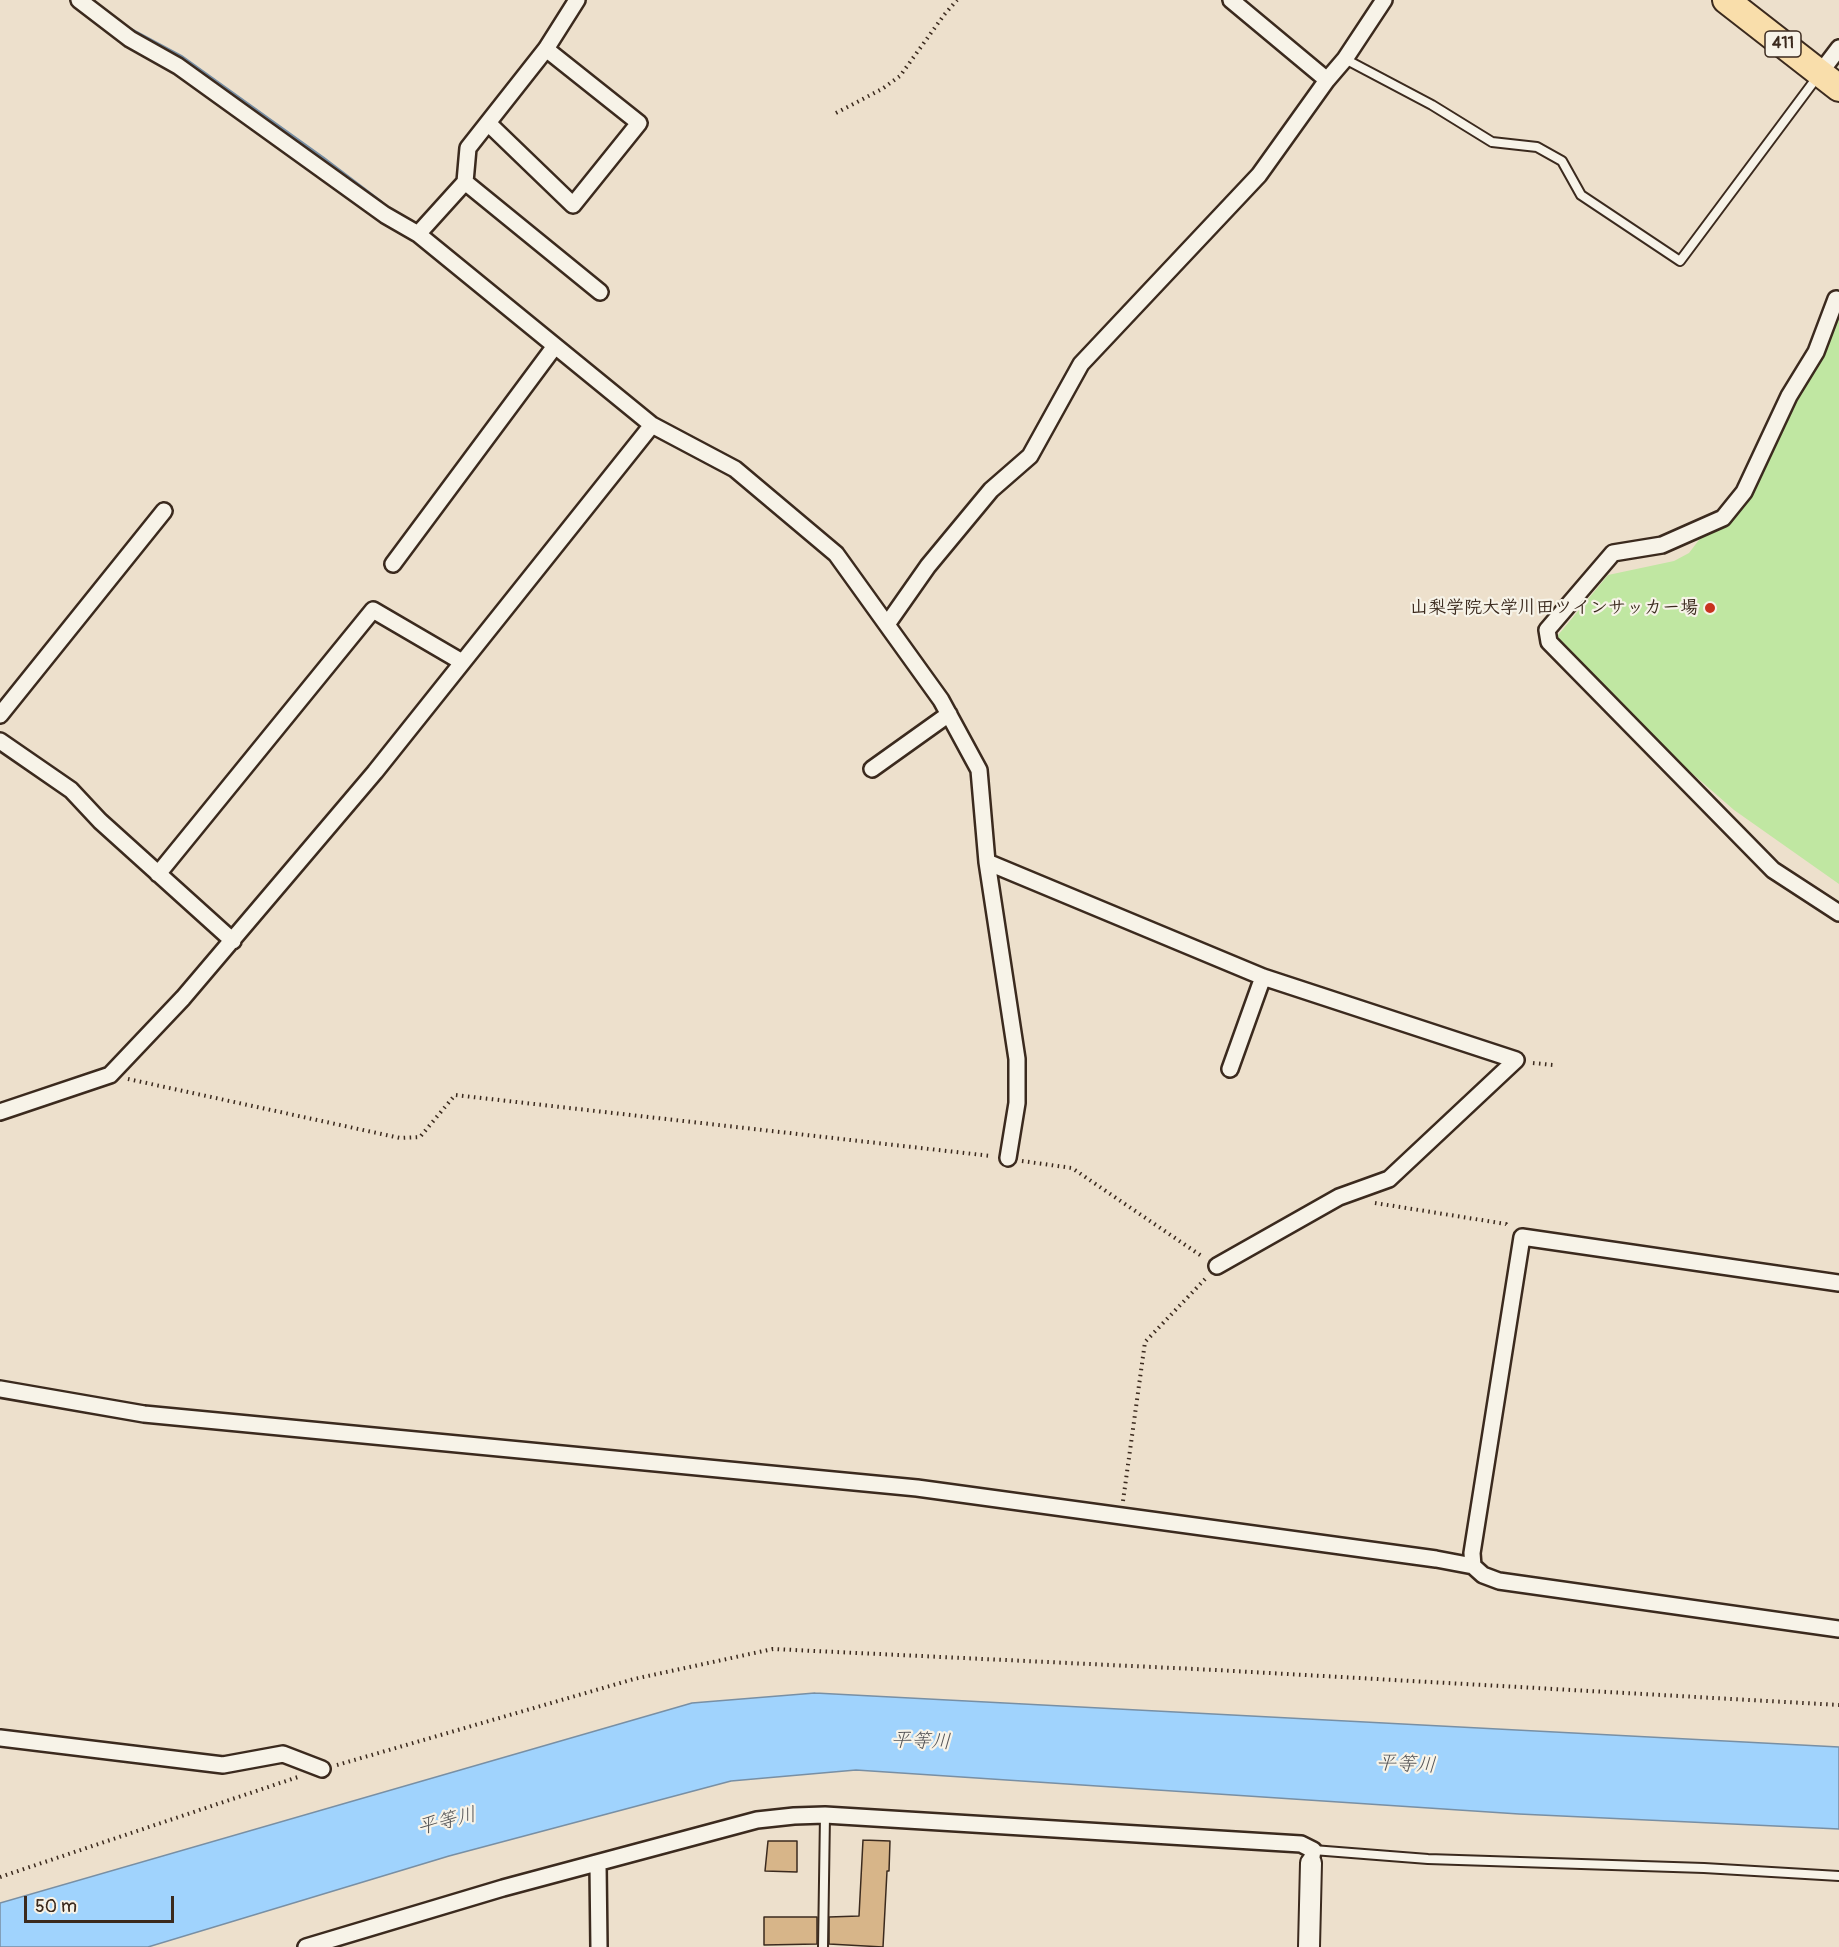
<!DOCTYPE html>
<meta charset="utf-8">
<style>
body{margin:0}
#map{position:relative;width:1839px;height:1947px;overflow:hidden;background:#ede0cc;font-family:Pangolin,sans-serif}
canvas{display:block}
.scale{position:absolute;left:24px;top:1896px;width:150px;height:27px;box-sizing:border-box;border:3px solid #3b2a1e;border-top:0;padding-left:8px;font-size:18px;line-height:21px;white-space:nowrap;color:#3b2a1e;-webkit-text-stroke:4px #f7f3e8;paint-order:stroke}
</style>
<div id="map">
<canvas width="1839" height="1947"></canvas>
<div class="scale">50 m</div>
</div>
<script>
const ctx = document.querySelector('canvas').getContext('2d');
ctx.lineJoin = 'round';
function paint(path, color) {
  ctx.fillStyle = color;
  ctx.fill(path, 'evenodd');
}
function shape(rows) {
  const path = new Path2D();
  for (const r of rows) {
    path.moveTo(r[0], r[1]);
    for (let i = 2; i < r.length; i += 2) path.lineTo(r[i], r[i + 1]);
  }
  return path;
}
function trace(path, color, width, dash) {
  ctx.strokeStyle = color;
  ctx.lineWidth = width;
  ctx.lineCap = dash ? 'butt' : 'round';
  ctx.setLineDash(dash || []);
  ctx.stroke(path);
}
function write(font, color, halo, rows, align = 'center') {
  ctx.font = font + ' Pangolin,"Klee One",sans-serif';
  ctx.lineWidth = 4.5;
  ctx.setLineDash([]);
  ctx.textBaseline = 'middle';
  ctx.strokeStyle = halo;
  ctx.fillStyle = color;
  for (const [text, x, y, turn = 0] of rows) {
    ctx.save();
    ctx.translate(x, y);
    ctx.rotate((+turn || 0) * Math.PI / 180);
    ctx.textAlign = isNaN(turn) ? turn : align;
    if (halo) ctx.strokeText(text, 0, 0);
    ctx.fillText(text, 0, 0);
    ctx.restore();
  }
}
const green = shape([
 [1837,316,1839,318,1839,884,1734,810,1671,755,1554,640,1608,575,1674,561,1689,553,1705,532,1730,523,1764,465,1801,387]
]);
const water = shape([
 [815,1693,1839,1747,1839,1829,1519,1814,856,1770,731,1781,449,1856,148,1947,0,1947,0,1903,692,1703,815,1693]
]);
const stream = shape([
 [127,29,181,58,322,159,380,203]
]);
const building = shape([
 [863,1840,890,1841,889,1871,887,1871,883,1947,829,1944,829,1917,859,1916,863,1840],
 [768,1841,797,1841,797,1872,765,1871,768,1841],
 [764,1917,817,1917,817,1944,764,1945,764,1917]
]);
const path = shape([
 [836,113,882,89,900,76,944,15,957,0],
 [1533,1063,1553,1065],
 [128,1079,400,1138,420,1137,455,1095,991,1156],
 [1022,1161,1072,1168,1203,1257],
 [1375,1203,1506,1224,1509,1227],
 [1123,1501,1145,1342,1207,1277],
 [337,1765,634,1679,773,1649,1216,1670,1839,1705],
 [0,1877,298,1777]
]);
const service = shape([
 [1345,59,1432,105,1492,142,1537,147,1562,161,1581,195,1680,261,1818,76],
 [1313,1850,1428,1859,1704,1868,1839,1876],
 [823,1947,825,1815]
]);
const minor = shape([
 [79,0,130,39,178,66,385,215,418,234,652,425,735,469,836,554,941,700,979,770,987,862,1017,1059,1017,1103,1008,1158],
 [1231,0,1327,80],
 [1820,73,1839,48],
 [489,124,573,205,639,123,546,49],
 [465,182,600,292],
 [418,234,465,182,468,148,546,49,577,0],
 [1839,303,1836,299,1816,352,1789,396,1744,492,1723,518,1662,545,1613,553,1547,630,1549,642,1773,870,1839,913],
 [393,564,555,346],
 [888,623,928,566,991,490,1030,456,1081,364,1259,175,1327,80,1345,59,1384,0],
 [0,715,164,511],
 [0,741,71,790,100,821,233,941],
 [872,769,949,714],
 [987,862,1263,977,1516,1060,1389,1179,1339,1197,1217,1266],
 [158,874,373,610,462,662],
 [1230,1069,1263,977],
 [0,1112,110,1075,183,998,375,772,652,425],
 [1839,1283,1522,1237,1472,1553,1473,1566,1483,1575,1499,1581,1839,1629],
 [0,1389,144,1414,917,1488,1436,1559,1473,1566],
 [0,1738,223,1765,283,1754,322,1769],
 [598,1864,599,1947],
 [306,1947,503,1888,757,1820,794,1816,825,1815,1301,1844,1313,1850,1311,1863]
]);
const tertiary = shape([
 [1309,1947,1311,1863]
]);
const trunk = shape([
 [1726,0,1839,88]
]);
const markers = [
 [1710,608,6,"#c8321e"]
];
const shields = [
 [1783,44,36]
];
const shieldNames = [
 ["411",1783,44]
];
const poiNames = [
 ["山梨学院大学川田ツインサッカー場",1698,608]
];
const waterNames = [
 ["平等川",921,1742,2],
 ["平等川",1406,1765,3],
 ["平等川",447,1822,-14]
];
paint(green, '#c0e7a2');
paint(water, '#a0d3fd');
trace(water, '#788fa4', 1.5);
trace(stream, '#788fa4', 6);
paint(building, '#d7b589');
trace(building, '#3b2a1e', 1.5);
trace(service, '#3b2a1e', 12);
trace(minor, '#3b2a1e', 20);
trace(tertiary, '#3b2a1e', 24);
trace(trunk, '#3b2a1e', 30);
trace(path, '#3b2a1e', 4, [1.5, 4.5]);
trace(service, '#f7f3e8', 8);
trace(minor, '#f7f3e8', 15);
trace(tertiary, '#f7f3e8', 20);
trace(trunk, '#f9deab', 26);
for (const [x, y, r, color] of markers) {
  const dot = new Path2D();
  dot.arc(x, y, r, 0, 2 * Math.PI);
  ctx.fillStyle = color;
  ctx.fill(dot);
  trace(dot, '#f7f3e8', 2);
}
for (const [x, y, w] of shields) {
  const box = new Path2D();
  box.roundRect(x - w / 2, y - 13, w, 26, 4.5);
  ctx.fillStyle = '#f7f3e8';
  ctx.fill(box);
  trace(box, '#3b2a1e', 1.5);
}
write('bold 16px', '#3b2a1e', null, shieldNames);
write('bold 18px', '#3b2a1e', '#f7f3e8', poiNames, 'right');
write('italic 20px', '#545456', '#f7f3e8', waterNames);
</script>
